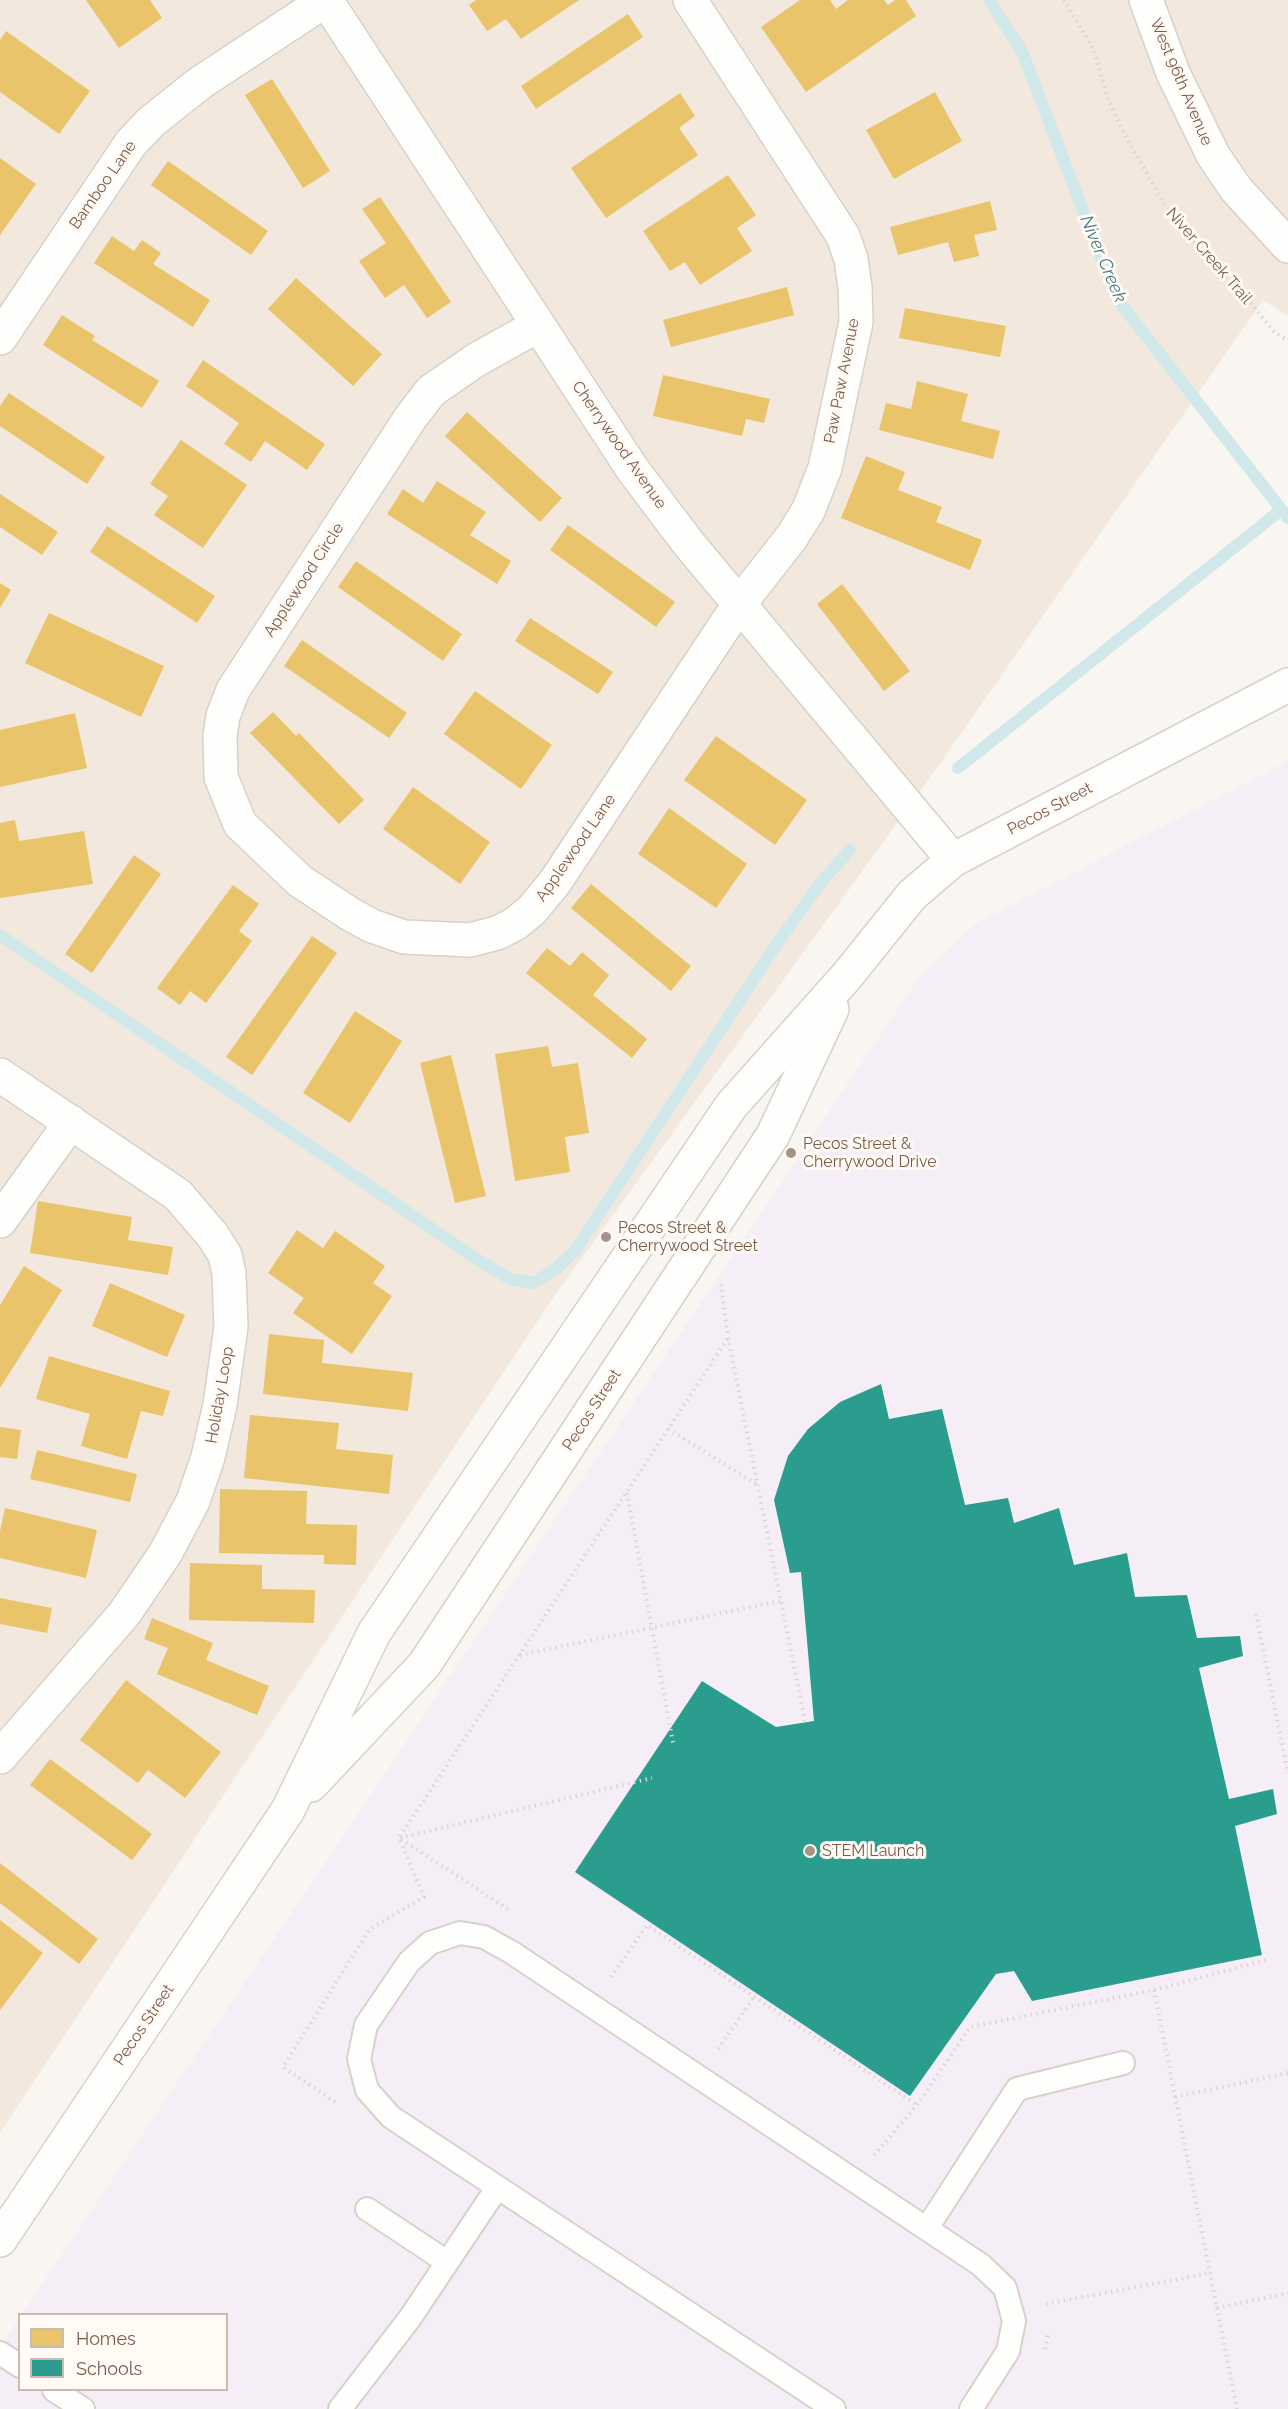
<!DOCTYPE html>
<style>
body{margin:0}
#map{position:relative;width:1288px;height:2409px;overflow:hidden;background:#f9f5f0;font-family:Raleway,sans-serif}
canvas{display:block}
.legend{position:absolute;left:18px;top:2313px;width:210px;height:78px;box-sizing:border-box;background:#fffaf3;border:2px solid #cabbb1;margin:0;padding:8px 10px;list-style:none;font-size:18px;color:#7a5c4d}
.legend li{display:flex;align-items:center;gap:12px;height:30px}
.legend b{width:30px;border:2px solid #cabbb1}
</style>
<div id="map">
<canvas width="1288" height="2409"></canvas>
<ul class="legend">
<li><b style="height:16px;background:#e9c46a"></b>Homes</li>
<li><b style="height:16px;background:#2a9d8f"></b>Schools</li>
</ul>
</div>
<script>
const ctx = document.querySelector('canvas').getContext('2d');
ctx.lineJoin = 'round';
function paint(path, color) {
  ctx.fillStyle = color;
  ctx.fill(path, 'evenodd');
}
function shape(rows) {
  const path = new Path2D();
  for (const r of rows) {
    path.moveTo(r[0], r[1]);
    for (let i = 2; i < r.length; i += 2) path.lineTo(r[i], r[i + 1]);
  }
  return path;
}
function trace(path, color, width, dash) {
  ctx.strokeStyle = color;
  ctx.lineWidth = width;
  ctx.lineCap = dash ? 'butt' : 'round';
  ctx.setLineDash(dash || []);
  ctx.stroke(path);
}
function write(font, color, halo, rows, align = 'center') {
  ctx.font = font + ' Raleway,sans-serif';
  ctx.lineWidth = 6;
  ctx.setLineDash([]);
  ctx.textBaseline = 'middle';
  ctx.strokeStyle = halo;
  ctx.fillStyle = color;
  for (const [text, x, y, turn = 0] of rows) {
    ctx.save();
    ctx.translate(x, y);
    ctx.rotate((+turn || 0) * Math.PI / 180);
    ctx.textAlign = isNaN(turn) ? turn : align;
    if (halo) ctx.strokeText(text, 0, 0);
    ctx.fillText(text, 0, 0);
    ctx.restore();
  }
}
const residential = shape([
 [0,0,1288,0,1288,316,1263,300,939,765,550,1302,0,2133]
]);
const education = shape([
 [1288,761,1288,2409,0,2409,0,2347,19,2318,20,2390,226,2390,226,2314,22,2314,920,976,975,924]
]);
const homes = shape([
 [86,0,150,0,162,18,119,48],
 [476,0,579,0,521,39,506,19,487,31,469,5],
 [800,0,830,0,836,9,848,0,884,0,888,5,895,0,906,0,916,16,806,92,761,27],
 [628,14,643,37,536,109,521,86],
 [6,31,90,91,59,134,0,92,0,40],
 [272,79,330,171,303,188,245,95],
 [935,92,962,141,894,179,866,130],
 [680,93,695,116,679,128,698,155,606,218,571,168],
 [0,158,36,184,0,235],
 [168,161,268,231,251,255,151,185],
 [728,175,756,215,737,228,752,251,700,285,685,262,670,271,643,231],
 [380,197,451,302,427,318,404,285,385,298,359,261,386,243,362,209],
 [990,201,997,230,974,235,979,256,954,262,948,242,898,255,890,227],
 [112,236,134,251,142,240,161,253,153,264,210,300,193,327,94,263],
 [296,278,382,354,353,386,268,309],
 [787,287,794,315,671,347,663,320],
 [905,308,1006,326,1000,357,899,338],
 [62,315,95,336,92,340,159,381,142,408,43,345],
 [203,360,325,444,307,470,265,441,251,462,224,444,239,423,186,386],
 [663,375,770,399,764,423,746,419,742,436,653,416],
 [917,381,968,394,961,421,1000,431,993,459,879,430,886,403,911,409],
 [9,393,105,457,87,484,0,426,0,406],
 [467,412,562,498,540,522,445,436],
 [181,440,247,485,203,548,154,515,168,496,150,484],
 [866,456,905,472,898,490,942,507,936,522,982,540,970,570,841,518],
 [437,481,486,512,470,535,511,561,497,584,387,514,403,489,423,503],
 [0,494,58,532,42,555,0,527],
 [568,525,675,602,656,627,550,550],
 [107,526,215,596,197,623,90,552],
 [356,561,462,634,443,661,338,587],
 [0,583,11,590,0,608],
 [842,584,910,671,884,691,817,604],
 [49,613,164,666,141,717,25,663],
 [530,618,613,672,598,694,515,641],
 [302,640,407,713,389,738,284,666],
 [475,691,552,745,521,789,444,734],
 [273,712,296,736,299,733,364,800,339,824,250,733],
 [75,713,87,768,0,787,0,730],
 [716,736,807,800,775,845,684,780],
 [413,787,490,842,460,884,383,829],
 [669,808,747,864,716,908,638,854],
 [15,820,19,841,84,831,93,884,0,898,0,823],
 [134,855,161,874,92,973,65,954],
 [591,884,691,966,671,991,571,908],
 [233,885,259,904,239,931,252,941,206,1003,190,991,180,1005,157,988],
 [312,936,337,953,252,1075,226,1057],
 [547,948,570,966,582,952,609,975,593,995,647,1039,632,1058,526,973],
 [355,1011,402,1041,350,1123,303,1093],
 [548,1046,552,1067,578,1063,589,1133,565,1137,570,1172,515,1181,495,1054],
 [451,1055,486,1196,455,1203,420,1063],
 [38,1201,132,1217,128,1240,173,1247,168,1275,30,1253],
 [297,1230,323,1248,335,1231,385,1266,373,1283,392,1296,352,1354,293,1313,304,1298,268,1273],
 [24,1266,62,1290,0,1388,0,1305],
 [110,1283,185,1315,167,1357,92,1326],
 [269,1334,324,1340,322,1363,413,1373,408,1411,263,1394],
 [49,1356,170,1391,163,1416,141,1411,127,1459,81,1446,90,1414,36,1399],
 [250,1415,339,1423,336,1449,393,1455,389,1494,244,1478],
 [0,1427,21,1430,17,1459,0,1457],
 [37,1450,137,1474,130,1502,30,1479],
 [220,1489,307,1491,306,1524,357,1525,356,1565,324,1564,324,1555,219,1553],
 [5,1508,97,1530,86,1578,0,1558,0,1531],
 [190,1563,262,1565,262,1589,315,1590,314,1623,189,1620],
 [0,1598,52,1608,47,1633,0,1624],
 [152,1618,213,1643,206,1660,269,1686,257,1715,157,1674,168,1648,144,1639],
 [126,1680,221,1752,185,1798,148,1770,138,1783,80,1740],
 [50,1759,152,1834,132,1860,30,1785],
 [0,1863,98,1939,79,1964,0,1903],
 [0,1920,43,1953,0,2010]
]);
const schools = shape([
 [881,1384,889,1419,942,1409,965,1505,1008,1498,1014,1523,1059,1508,1074,1565,1127,1553,1135,1597,1187,1595,1197,1638,1240,1636,1243,1656,1199,1668,1229,1799,1273,1789,1277,1814,1235,1826,1262,1955,1032,2001,1014,1971,996,1974,910,2096,575,1872,702,1681,776,1727,814,1721,801,1572,790,1573,774,1500,788,1456,808,1429,840,1402]
]);
const stream = shape([
 [989,0,1022,51,1117,299,1288,518],
 [958,768,1281,510],
 [0,935,475,1258,510,1279,533,1283,557,1268,575,1251,780,939,823,880,850,850]
]);
const path = shape([
 [1064,0,1094,50,1106,93,1119,124,1164,204,1214,265,1239,288,1273,331,1288,341],
 [721,1284,728,1338,805,1721],
 [668,1429,756,1484],
 [627,1493,673,1743],
 [1256,1614,1288,1773],
 [520,1655,780,1601],
 [508,1909,399,1838,728,1338],
 [611,1977,647,1925,917,2105],
 [1154,1990,1237,2409],
 [718,2049,754,1997],
 [1175,2097,1288,2073],
 [335,2102,283,2067,370,1929,424,1897,399,1838,652,1778],
 [874,2155,917,2105,970,2027,1154,1990,1270,1959],
 [1046,2304,1210,2273],
 [1217,2308,1288,2293],
 [1045,2349,1048,2333]
]);
const service = shape([
 [367,2209,447,2262],
 [927,2228,1017,2089,1123,2063],
 [0,2353,20,2366],
 [54,2390,83,2409],
 [340,2409,410,2318,497,2188],
 [834,2409,391,2117,367,2090,359,2059,366,2025,409,1962,430,1943,460,1933,484,1937,511,1952,981,2265,1005,2288,1014,2321,1008,2351,971,2409]
]);
const minor = shape([
 [326,0,633,470,689,544,953,860],
 [537,326,476,360,431,391,411,417,233,690,223,716,220,736,221,777,240,824,300,881,350,914,372,926,404,937,470,940,497,933,515,924,532,910,555,882,740,603,791,538,808,511,825,468,856,322,855,287,851,259,843,236,690,0],
 [0,338,131,143,151,122,200,83,326,0],
 [0,1075,178,1195,213,1236,225,1255,229,1273,231,1327,220,1405,208,1457,193,1501,165,1554,124,1614,0,1757],
 [0,1221,71,1122]
]);
const tertiary = shape([
 [1146,0,1173,73,1213,155,1236,189,1288,246],
 [311,1785,424,1665,773,1135,832,1009],
 [0,2240,288,1810,374,1633,731,1106,846,977,912,895,953,860,1288,685]
]);
const markers = [
 [791,1153,6,"#a69286"],
 [606,1237,6,"#a69286"],
 [810,1851,6,"#a69286"]
];
const streetNames = [
 ["West 96th Avenue",1181,82,67],
 ["Bamboo Lane",103,185,-55],
 ["Niver Creek Trail",1209,256,49],
 ["Paw Paw Avenue",842,381,-79],
 ["Cherrywood Avenue",619,445,55],
 ["Applewood Circle",304,580,-57],
 ["Pecos Street",1050,809,-28],
 ["Applewood Lane",576,848,-55],
 ["Holiday Loop",220,1395,-80],
 ["Pecos Street",592,1410,-57],
 ["Pecos Street",144,2025,-56]
];
const poiNames = [
 ["Pecos Street &",803,1144],
 ["Cherrywood Drive",803,1162],
 ["Pecos Street &",618,1228],
 ["Cherrywood Street",618,1246],
 ["STEM Launch",822,1851]
];
const waterNames = [
 ["Niver Creek",1103,259,67]
];
paint(residential, '#f2e8de');
paint(education, '#f6eef6');
paint(homes, '#e9c46a');
paint(schools, '#2a9d8f');
trace(stream, '#d0e8ea', 12);
trace(service, '#d7d1cb', 26);
trace(minor, '#d7d1cb', 36);
trace(tertiary, '#d7d1cb', 36);
trace(path, '#dcd5d0', 4, [1.5, 4.5]);
trace(service, '#fefefd', 22);
trace(minor, '#fefefd', 33);
trace(tertiary, '#fefefd', 33);
for (const [x, y, r, color] of markers) {
  const dot = new Path2D();
  dot.arc(x, y, r, 0, 2 * Math.PI);
  ctx.fillStyle = color;
  ctx.fill(dot);
  trace(dot, '#fffaf3', 2);
}
write('16px', '#7a5c4d', '#fffaf3', streetNames);
write('16px', '#7a5c4d', '#fffaf3', poiNames, 'left');
write('italic 18px', '#437c86', '#fffaf3', waterNames);
</script>
